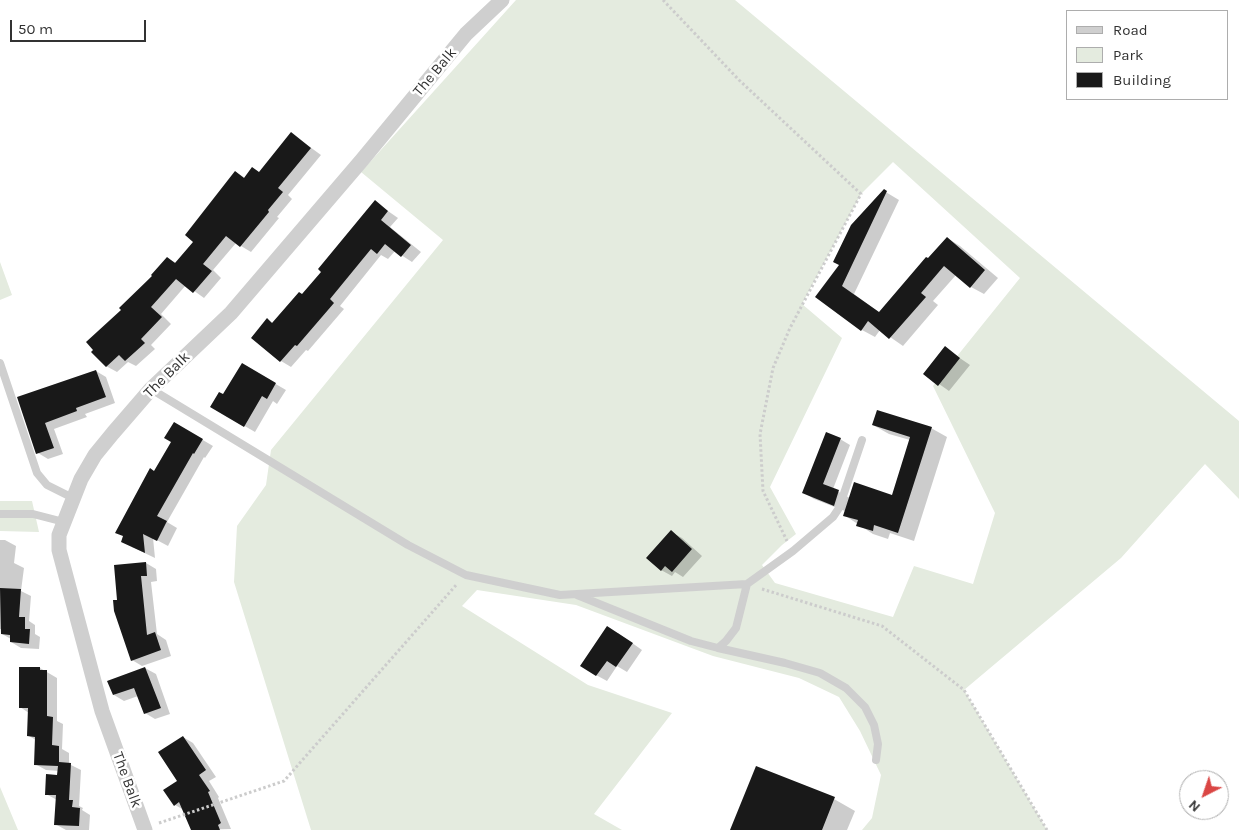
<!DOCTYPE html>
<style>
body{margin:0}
#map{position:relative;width:1239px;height:830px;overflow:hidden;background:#fff;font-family:Karla,sans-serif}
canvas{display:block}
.legend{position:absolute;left:1066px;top:10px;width:162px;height:90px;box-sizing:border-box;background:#fff;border:1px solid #adadad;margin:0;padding:6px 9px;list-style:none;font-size:15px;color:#323232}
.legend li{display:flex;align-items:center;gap:10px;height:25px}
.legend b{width:25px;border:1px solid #adadad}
.north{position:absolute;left:1179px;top:770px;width:50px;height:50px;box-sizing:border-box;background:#fff;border:1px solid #adadad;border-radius:50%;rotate:221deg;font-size:14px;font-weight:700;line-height:20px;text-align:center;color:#323232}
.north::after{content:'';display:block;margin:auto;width:18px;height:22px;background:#da4644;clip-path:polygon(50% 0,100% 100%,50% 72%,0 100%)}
.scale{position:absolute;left:10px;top:20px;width:136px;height:22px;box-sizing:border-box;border:2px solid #323232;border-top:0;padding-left:6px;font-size:15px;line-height:18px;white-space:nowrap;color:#323232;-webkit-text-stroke:4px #fff;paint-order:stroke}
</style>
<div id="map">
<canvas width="1239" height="830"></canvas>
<ul class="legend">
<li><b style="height:6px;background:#cfcfcf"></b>Road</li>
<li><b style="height:14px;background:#e4ebdf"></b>Park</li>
<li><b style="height:14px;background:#191919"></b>Building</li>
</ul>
<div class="north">N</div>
<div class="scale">50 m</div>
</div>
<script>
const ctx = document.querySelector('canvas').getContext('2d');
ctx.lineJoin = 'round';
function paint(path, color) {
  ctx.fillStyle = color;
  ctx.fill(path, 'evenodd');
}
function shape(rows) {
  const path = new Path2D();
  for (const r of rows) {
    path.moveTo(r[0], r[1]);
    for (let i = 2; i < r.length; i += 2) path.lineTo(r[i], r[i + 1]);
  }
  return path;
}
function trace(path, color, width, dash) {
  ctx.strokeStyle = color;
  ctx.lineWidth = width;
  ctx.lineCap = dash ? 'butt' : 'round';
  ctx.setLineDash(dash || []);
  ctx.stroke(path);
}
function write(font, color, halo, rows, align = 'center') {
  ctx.font = font + ' Karla,sans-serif';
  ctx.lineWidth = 5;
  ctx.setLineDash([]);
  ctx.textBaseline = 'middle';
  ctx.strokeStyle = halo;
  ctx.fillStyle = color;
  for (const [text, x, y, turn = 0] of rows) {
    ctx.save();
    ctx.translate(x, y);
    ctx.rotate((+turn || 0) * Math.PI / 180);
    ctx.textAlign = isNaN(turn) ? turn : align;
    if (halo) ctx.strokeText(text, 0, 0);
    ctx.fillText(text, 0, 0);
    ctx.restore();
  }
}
const green = shape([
 [516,0,735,0,1239,421,1239,499,1205,464,1121,558,964,690,1047,830,862,830,872,818,881,775,860,731,839,697,799,678,713,656,576,605,477,590,462,606,588,685,672,713,594,814,622,830,311,830,234,582,237,526,266,485,271,450,443,240,361,172],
 [893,162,1020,278,933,386,995,513,973,584,914,566,893,617,775,583,762,565,782,545,796,534,770,487,842,338,802,304,861,194],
 [0,262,12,295,0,300],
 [0,501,32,501,39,532,0,531],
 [0,787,18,830,0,830]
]);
const shadow = shape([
 [292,134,321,155,288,195,292,199,277,217,279,218,251,252,236,243,213,270,221,278,204,298,186,285,161,314,171,324,151,345,155,349,136,366,128,362,117,372,106,366,123,310,167,258,176,263,195,242,236,172,245,178,260,173],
 [884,191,899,200,854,294,880,313,947,238,960,246,998,278,984,294,971,287,956,275,933,301,938,305,903,346,880,330,875,337,862,330,817,297,841,265],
 [375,202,398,218,390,227,421,252,412,262,395,251,388,259,381,255,340,306,344,309,308,351,306,350,291,367,281,361,252,337,267,320,273,323,302,295,323,272],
 [945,348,970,365,949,391,925,374],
 [243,365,286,390,277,404,273,401,255,432,212,407,224,396],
 [96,371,106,377,115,403,85,414,87,417,54,429,63,454,48,459,38,453,19,398],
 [174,423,213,446,205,458,204,457,167,522,177,528,168,546,153,538,155,558,132,547,154,472,173,441],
 [873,425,931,428,947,437,914,541,890,533,888,539,873,534,844,515,845,511,814,499,804,493,840,439,850,445,833,489,850,498,893,496,910,440,889,434],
 [671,532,682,538,702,556,683,577,675,572,672,576,661,570],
 [0,540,5,540,16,546,14,563,24,568,21,591,31,596,29,621,35,625,35,634,40,637,39,649,21,648,11,642,11,639,2,634,3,629,0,629],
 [146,563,156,569,157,581,151,582,157,634,166,640,171,656,142,666,132,660,119,601],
 [618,633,642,650,627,672,617,666,607,681,596,675],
 [40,668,57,678,57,721,63,724,62,749,69,753,69,764,81,770,79,806,83,808,82,810,90,815,89,830,66,830,55,824,57,800,46,794,58,776,59,771,46,770,35,764,36,740,29,736,29,713,20,707],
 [145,668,156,674,170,714,155,719,145,713,138,696,124,701,114,695],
 [183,737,193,743,216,777,209,781,219,797,218,798,231,829,193,830,184,810,175,805],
 [834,799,855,811,847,830,732,830]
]);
const building = shape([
 [291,132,311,148,278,188,283,192,268,210,269,212,240,247,226,236,203,264,212,271,193,293,176,279,151,307,162,317,141,339,145,343,125,361,119,355,106,367,91,352,93,350,86,342,121,310,119,308,152,276,151,275,167,257,175,263,193,242,185,235,235,171,244,178,252,167,259,172],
 [884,189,887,191,842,286,879,312,926,257,928,258,947,237,985,270,970,288,944,266,921,293,926,297,889,339,868,321,861,331,815,297,839,265,833,262,851,225],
 [375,200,388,211,381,220,411,245,401,257,385,244,377,254,371,249,330,299,334,303,297,346,295,345,280,362,251,338,267,318,272,323,299,292,302,294,321,272,318,269],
 [945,346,960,358,938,386,923,374],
 [242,363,276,383,267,399,262,396,244,427,210,407,219,392,223,394],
 [96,370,106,397,76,408,77,411,45,423,54,448,36,454,17,397],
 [877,410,932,427,898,533,874,525,873,531,856,526,858,520,843,516,854,482,892,495,910,437,872,425],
 [174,422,203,439,194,454,193,453,157,516,167,521,157,541,143,534,145,553,121,542,123,536,115,533,150,468,154,471,171,442,164,438],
 [826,432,841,438,823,484,839,490,834,506,802,493],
 [671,530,692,549,672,572,665,566,661,571,646,558],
 [146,562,147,576,141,576,147,635,155,632,161,650,131,661,114,611,113,600,117,600,114,565],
 [0,588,21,589,19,617,25,617,25,629,30,629,29,644,10,642,10,635,1,634],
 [607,626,633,643,616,667,607,661,596,676,580,666],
 [19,667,40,667,40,670,47,670,47,716,53,717,52,745,59,746,59,762,71,763,69,800,73,800,72,807,80,808,79,826,54,825,56,795,45,795,46,774,57,775,58,766,34,765,35,737,27,736,28,708,19,708],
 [145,667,161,708,144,714,134,688,113,695,107,681],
 [183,736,206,770,199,775,210,791,208,792,221,823,218,825,220,830,191,830,179,802,174,806,163,790,177,781,158,752],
 [756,766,835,797,822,830,730,830]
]);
const path = shape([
 [663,0,739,80,861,194,790,328,773,368,760,434,763,491,787,541],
 [762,589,882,626,964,690,1047,830],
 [159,823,284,781,457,584]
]);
const lane = shape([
 [0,363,37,473,47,485,73,498],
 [151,389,408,545,466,575,560,595,747,584,793,551,833,517,839,508,862,440],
 [0,514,33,514,64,522],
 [577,595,691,641,718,648,726,641,736,628,747,584],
 [718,648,785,663,820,673,846,688,865,707,874,725,878,744,876,760]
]);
const street = shape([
 [145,830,102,711,59,550,59,535,81,479,95,455,113,433,151,389,231,313,362,160,466,34,502,0]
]);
const streetNames = [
 ["The Balk",435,72,-50],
 ["The Balk",167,375,-45],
 ["The Balk",127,780,70]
];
paint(green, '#e4ebdf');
paint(shadow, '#0003');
paint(building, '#191919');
trace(path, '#ccc', 3, [2.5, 2.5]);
trace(lane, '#cfcfcf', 8);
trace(street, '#cfcfcf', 15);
write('15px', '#323232', '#fff', streetNames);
</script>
